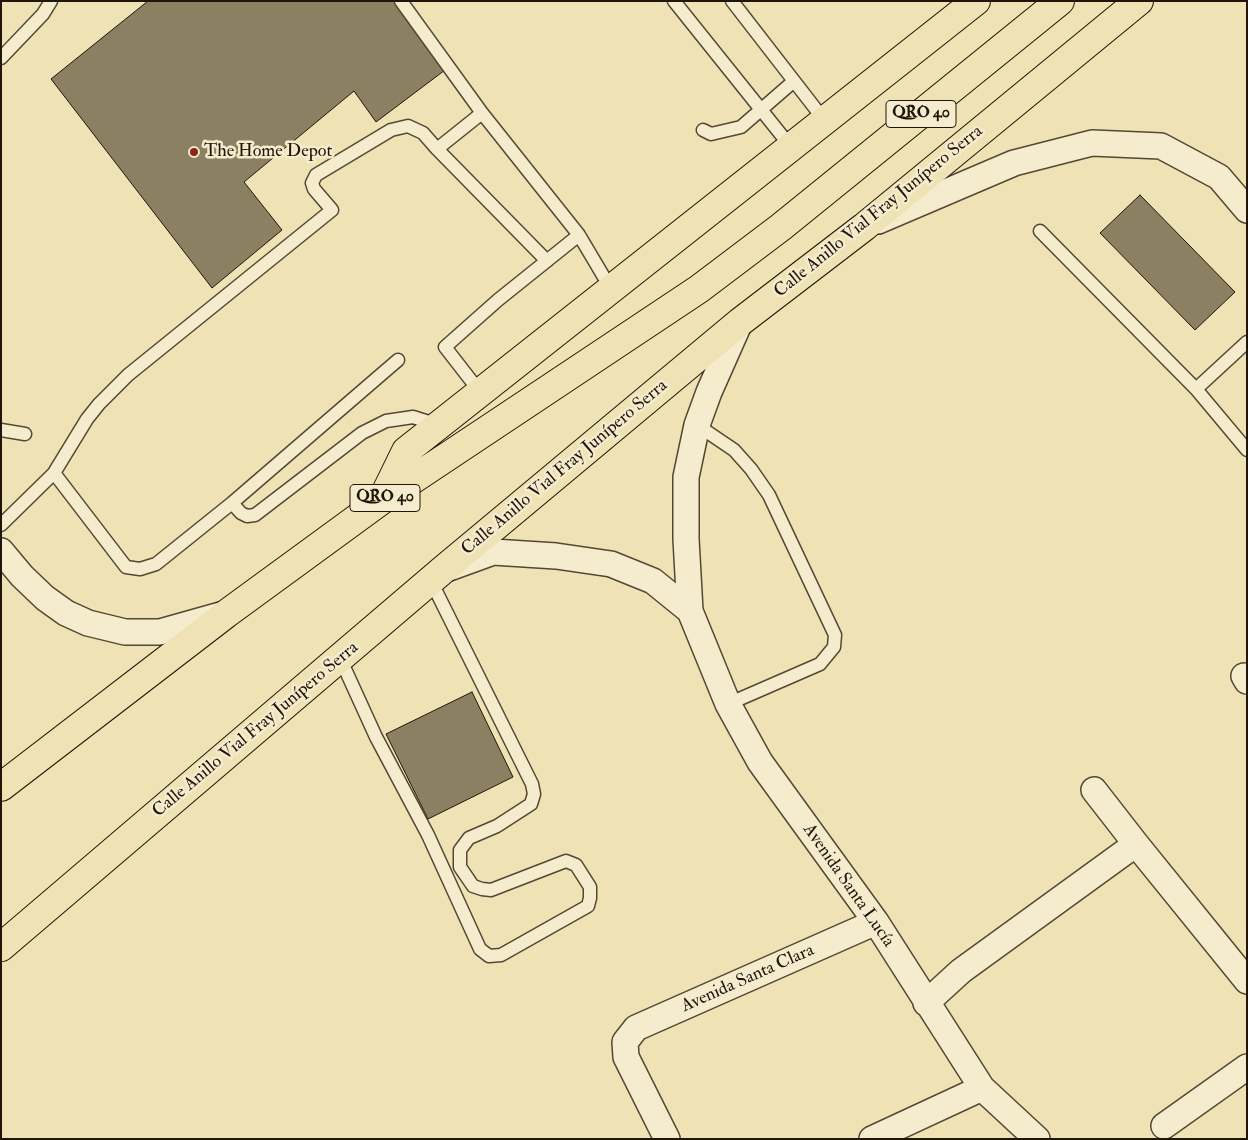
<!DOCTYPE html>
<meta charset="utf-8">
<style>
body{margin:0}
#map{position:relative;width:1248px;height:1140px;overflow:hidden;background:#efe2b4;font-family:"IM FELL Double Pica",serif}
canvas{display:block}
.frame{position:absolute;inset:0;border:2px solid #201509;pointer-events:none}
</style>
<div id="map">
<canvas width="1248" height="1140"></canvas>
<div class="frame"></div>
</div>
<script>
const ctx = document.querySelector('canvas').getContext('2d');
ctx.lineJoin = 'round';
function paint(path, color) {
  ctx.fillStyle = color;
  ctx.fill(path, 'evenodd');
}
function shape(rows) {
  const path = new Path2D();
  for (const r of rows) {
    path.moveTo(r[0], r[1]);
    for (let i = 2; i < r.length; i += 2) path.lineTo(r[i], r[i + 1]);
  }
  return path;
}
function trace(path, color, width, dash) {
  ctx.strokeStyle = color;
  ctx.lineWidth = width;
  ctx.lineCap = dash ? 'butt' : 'round';
  ctx.setLineDash(dash || []);
  ctx.stroke(path);
}
function write(font, color, halo, rows, align = 'center') {
  ctx.font = font + ' "IM FELL Double Pica",serif';
  ctx.lineWidth = 5;
  ctx.setLineDash([]);
  ctx.textBaseline = 'middle';
  ctx.strokeStyle = halo;
  ctx.fillStyle = color;
  for (const [text, x, y, turn = 0] of rows) {
    ctx.save();
    ctx.translate(x, y);
    ctx.rotate((+turn || 0) * Math.PI / 180);
    ctx.textAlign = isNaN(turn) ? turn : align;
    if (halo) ctx.strokeText(text, 0, 0);
    ctx.fillText(text, 0, 0);
    ctx.restore();
  }
}
const building = shape([
 [148,1,398,1,449,67,376,122,354,91,244,182,282,230,212,288,51,79,148,1],
 [1140,195,1235,292,1195,330,1100,233,1140,195],
 [472,692,513,777,428,819,386,734,472,692]
]);
const service = shape([
 [674,1,791,147],
 [732,1,825,121],
 [1,58,43,14,51,1],
 [703,130,711,134,741,127,794,81],
 [437,149,547,261],
 [1040,231,1196,389],
 [579,235,611,289],
 [1247,342,1196,389,1247,450],
 [480,392,445,347,498,300,579,235,482,113],
 [697,425,734,450,751,469,769,495,835,635,834,647,820,664,728,704],
 [1,430,25,434],
 [54,473,126,567,140,569,156,564,232,503,398,360],
 [232,503,241,513,247,516,255,515,362,433,386,421,413,417,438,425],
 [1,525,54,473,87,419,99,404,128,375,332,210,314,189,312,183,316,175,391,130,408,126,423,133,437,149,482,113,401,1],
 [340,658,376,737,428,835,480,949,489,956,501,955,588,906,590,898,590,887,576,865,566,861,491,890,482,889,473,886,460,867,460,850,469,838,497,826,531,804,534,794,532,784,431,581]
]);
const minor = shape([
 [878,221,1014,163,1092,143,1161,146,1219,177,1247,210],
 [740,322,709,392,697,425,686,477,686,539,690,611,728,704,760,762,876,922,982,1088,1037,1139],
 [1,551,22,576,45,598,66,613,88,623,125,632,160,632,224,614],
 [449,568,493,552,556,556,611,564,653,581,690,611],
 [1244,676,1247,681],
 [1094,790,1136,844,1247,981],
 [926,1003,961,971,1136,844],
 [1164,1126,1247,1067],
 [667,1139,626,1057,625,1042,636,1028,876,922],
 [872,1139,982,1088]
]);
const trunk = shape([
 [382,500,406,451,976,1],
 [1,787,226,614,382,500,699,289,781,227,1060,1],
 [1,947,444,569,740,322,864,227,1139,1]
]);
const markers = [
 [194,152,5,"#8f2418"]
];
const shields = [
 [921,114,70],
 [385,498,70]
];
const shieldNames = [
 ["QRO 40",921,114],
 ["QRO 40",385,498]
];
const poiNames = [
 ["The Home Depot",204,152]
];
const streetNames = [
 ["Calle Anillo Vial Fray Junípero Serra",879,212,-39],
 ["Calle Anillo Vial Fray Junípero Serra",565,468,-40],
 ["Calle Anillo Vial Fray Junípero Serra",256,730,-40],
 ["Avenida Santa Lucía",848,886,55],
 ["Avenida Santa Clara",748,979,-24]
];
paint(building, '#8c8062');
trace(building, '#201509', 1);
trace(service, '#544834', 15);
trace(minor, '#544834', 28);
trace(trunk, '#201509', 30);
trace(service, '#f5ecce', 12);
trace(minor, '#f5ecce', 25);
trace(trunk, '#efe2b4', 28);
for (const [x, y, r, color] of markers) {
  const dot = new Path2D();
  dot.arc(x, y, r, 0, 2 * Math.PI);
  ctx.fillStyle = color;
  ctx.fill(dot);
  trace(dot, '#f5ecce', 2);
}
for (const [x, y, w] of shields) {
  const box = new Path2D();
  box.roundRect(x - w / 2, y - 13.5, w, 27, 4);
  ctx.fillStyle = '#f5ecce';
  ctx.fill(box);
  trace(box, '#201509', 1);
}
write('bold 16px', '#201509', null, shieldNames);
write('18px', '#201509', '#f5ecce', poiNames, 'left');
write('18px', '#201509', '#f5ecce', streetNames);
</script>
